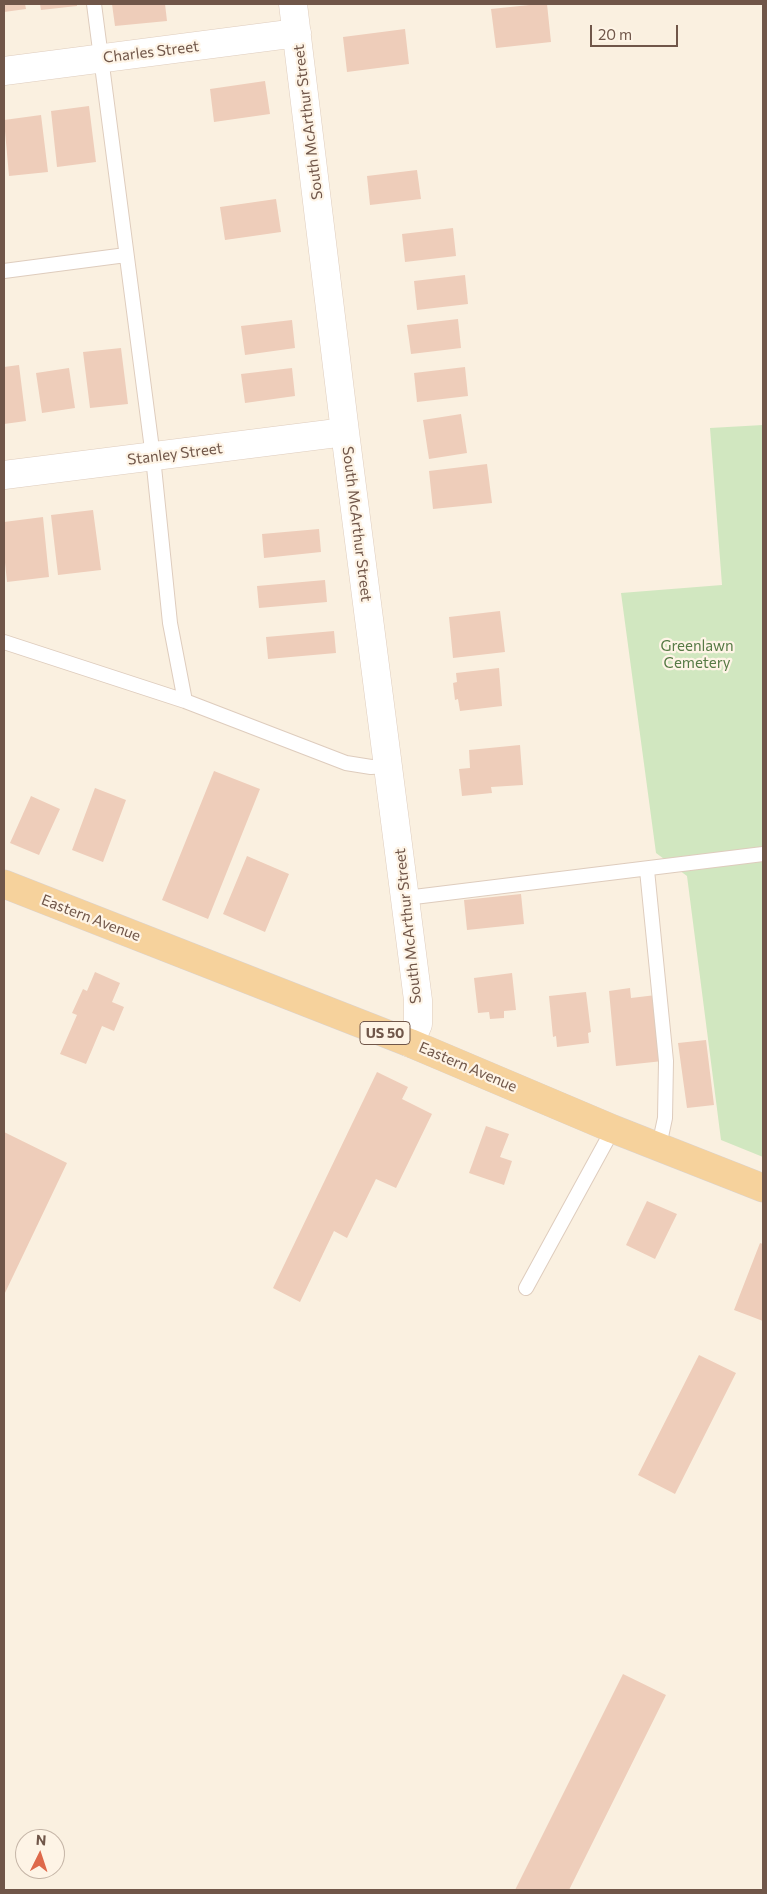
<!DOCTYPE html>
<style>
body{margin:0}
#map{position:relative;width:767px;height:1894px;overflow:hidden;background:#faf0e0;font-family:Commissioner,sans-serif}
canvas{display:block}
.frame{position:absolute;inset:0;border:5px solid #705649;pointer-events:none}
.north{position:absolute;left:15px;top:1829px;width:50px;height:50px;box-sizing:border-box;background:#fef4e6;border:1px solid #c5b5a7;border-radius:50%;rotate:4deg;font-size:14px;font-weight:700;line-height:20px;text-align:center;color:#705649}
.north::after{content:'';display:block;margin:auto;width:18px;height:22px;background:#de694b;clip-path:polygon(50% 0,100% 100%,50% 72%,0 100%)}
.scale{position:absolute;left:590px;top:25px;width:88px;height:22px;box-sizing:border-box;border:2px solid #705649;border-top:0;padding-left:6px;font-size:15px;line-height:18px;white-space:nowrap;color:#705649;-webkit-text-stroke:4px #fef4e6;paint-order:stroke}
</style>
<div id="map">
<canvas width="767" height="1894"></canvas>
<div class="frame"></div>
<div class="north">N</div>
<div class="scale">20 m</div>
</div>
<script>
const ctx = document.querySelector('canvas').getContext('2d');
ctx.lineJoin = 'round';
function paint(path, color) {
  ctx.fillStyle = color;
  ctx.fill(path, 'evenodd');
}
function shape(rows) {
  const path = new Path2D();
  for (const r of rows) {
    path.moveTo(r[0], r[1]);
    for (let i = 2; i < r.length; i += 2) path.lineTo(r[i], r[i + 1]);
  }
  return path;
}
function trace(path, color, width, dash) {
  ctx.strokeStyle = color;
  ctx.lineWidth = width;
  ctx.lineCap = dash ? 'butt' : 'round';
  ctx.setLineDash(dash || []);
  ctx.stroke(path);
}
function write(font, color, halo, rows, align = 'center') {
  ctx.font = font + ' Commissioner,sans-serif';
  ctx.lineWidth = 4.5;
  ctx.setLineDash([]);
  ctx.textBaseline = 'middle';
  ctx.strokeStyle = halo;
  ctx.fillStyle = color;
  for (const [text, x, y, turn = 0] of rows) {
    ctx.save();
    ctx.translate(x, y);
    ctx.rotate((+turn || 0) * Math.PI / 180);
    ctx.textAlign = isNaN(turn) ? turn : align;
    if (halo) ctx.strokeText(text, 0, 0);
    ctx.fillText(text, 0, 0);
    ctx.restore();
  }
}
const green = shape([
 [763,425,763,1157,721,1140,687,876,656,853,621,593,722,585,710,428]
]);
const building = shape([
 [4,4,25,4,26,9,4,12],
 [40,4,77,4,77,6,41,10],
 [112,4,165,4,167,21,115,26],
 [539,4,547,4,551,42,496,48,491,9],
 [405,29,409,64,347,72,343,37],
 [265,81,270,114,214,122,210,89],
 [89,106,96,162,57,167,51,111],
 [41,115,48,172,9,176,4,120],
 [417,170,421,199,370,205,367,176],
 [276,199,281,232,225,240,220,207],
 [453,228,456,256,405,262,402,234],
 [465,275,468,304,417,310,414,281],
 [458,319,461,348,411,354,407,325],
 [292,320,295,348,245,355,241,326],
 [121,348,128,404,90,408,83,352],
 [19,365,26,421,4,424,4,367],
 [465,367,468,396,417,402,414,373],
 [69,368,75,408,42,413,36,373],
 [292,368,295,396,245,403,241,374],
 [461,414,467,453,429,459,423,420],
 [487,464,492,503,433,509,429,471],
 [93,510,101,570,58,575,51,515],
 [43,517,49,577,7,582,4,553,4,522],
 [319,529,321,552,264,558,262,534],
 [325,580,327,602,259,608,257,586],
 [500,611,505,652,453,658,449,617],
 [334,631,336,653,268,659,266,637],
 [499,668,502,706,460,711,458,699,455,700,453,683,457,682,456,673],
 [520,745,523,785,491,787,492,793,462,796,459,769,470,768,469,750],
 [214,771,260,789,208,919,162,900],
 [95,788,126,800,103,862,72,850],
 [31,796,60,809,39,855,10,843],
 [247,856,289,874,265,932,223,914],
 [521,894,524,924,467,930,464,900],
 [95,972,120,983,112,1002,124,1007,114,1031,102,1026,86,1064,60,1054,77,1015,72,1013,83,989,87,991],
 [512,973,516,1010,504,1011,504,1018,490,1019,489,1012,478,1013,474,978],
 [630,988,631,998,656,995,663,1061,616,1066,609,991],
 [586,992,591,1032,588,1033,589,1043,557,1047,556,1036,553,1037,549,996],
 [706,1040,714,1105,687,1108,678,1043],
 [377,1072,408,1087,402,1099,432,1114,396,1188,376,1179,347,1238,334,1231,300,1302,273,1288],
 [486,1126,509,1134,500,1157,512,1161,504,1185,469,1173],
 [4,1132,67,1163,4,1295],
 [647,1201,677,1214,655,1259,626,1245],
 [760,1243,763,1244,763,1321,734,1310],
 [699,1355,736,1373,675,1494,638,1475],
 [623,1674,666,1695,569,1890,515,1890]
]);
const service = shape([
 [94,4,153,457,170,623,185,701],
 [4,271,126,255],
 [4,642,185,701,346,763,371,767,388,766],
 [647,870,666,1061,665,1118,659,1146],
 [406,898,763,854],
 [526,1288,613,1129]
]);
const minor = shape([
 [293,4,345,432,418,1000,418,1024,410,1043],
 [4,71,297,33],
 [4,475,345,432]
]);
const primary = shape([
 [4,884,410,1043,613,1129,763,1188]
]);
const shields = [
 [385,1033,50]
];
const shieldNames = [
 ["US 50",385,1033]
];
const streetNames = [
 ["Charles Street",151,52,-7],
 ["South McArthur Street",308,122,-97],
 ["Stanley Street",175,454,-7],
 ["South McArthur Street",357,524,83],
 ["Eastern Avenue",91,918,21],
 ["South McArthur Street",408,926,-96],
 ["Eastern Avenue",468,1067,23]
];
const parkNames = [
 ["Greenlawn",697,646],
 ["Cemetery",697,663]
];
paint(green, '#d1e7c0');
paint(building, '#eecdba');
trace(service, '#deccbd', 16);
trace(minor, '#deccbd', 29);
trace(primary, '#dad3d0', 29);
trace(service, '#fff', 14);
trace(minor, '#fff', 28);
trace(primary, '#f6d29c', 28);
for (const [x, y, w] of shields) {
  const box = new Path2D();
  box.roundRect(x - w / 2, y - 11.5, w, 23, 4);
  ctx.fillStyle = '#fef4e6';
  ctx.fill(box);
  trace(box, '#705649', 1);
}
write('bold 14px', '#705649', null, shieldNames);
write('15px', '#705649', '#fef4e6', streetNames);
write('15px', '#567a45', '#fef4e6', parkNames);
</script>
